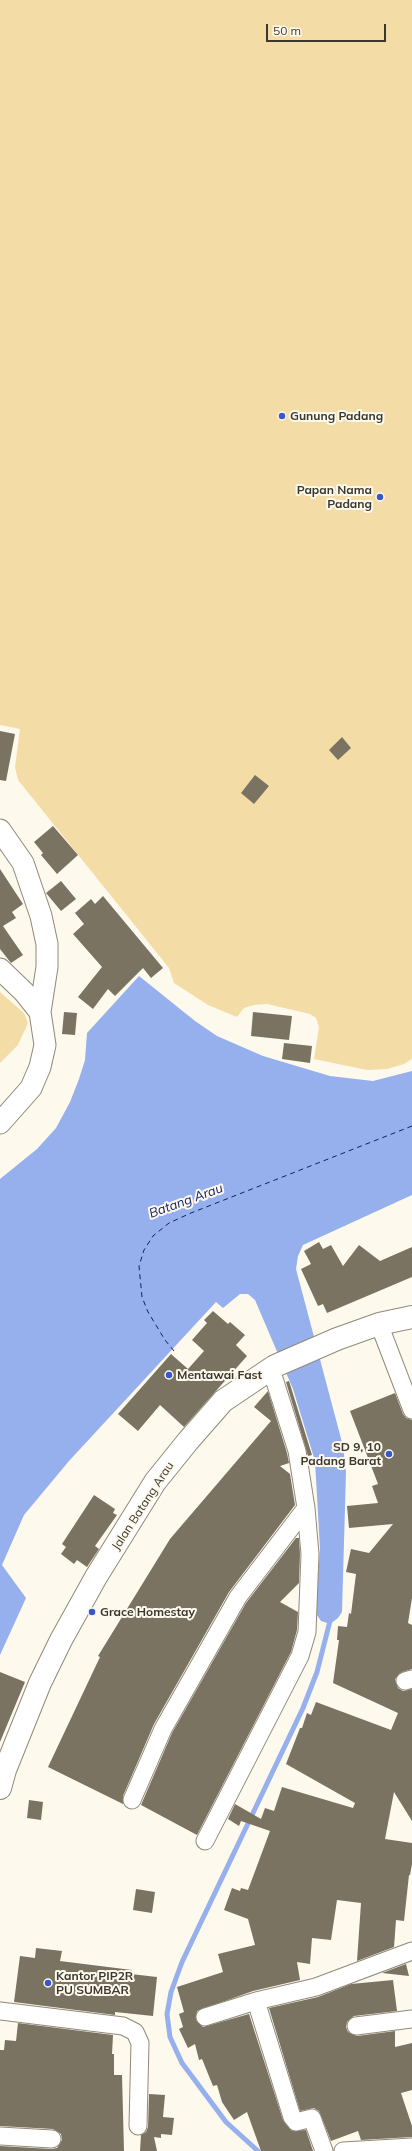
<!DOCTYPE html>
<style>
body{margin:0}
#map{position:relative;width:412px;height:2151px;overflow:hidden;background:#fef9ed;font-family:Mulish,sans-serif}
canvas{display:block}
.scale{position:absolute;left:266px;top:24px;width:120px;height:18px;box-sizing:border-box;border:2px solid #3b3830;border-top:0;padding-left:5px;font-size:12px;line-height:14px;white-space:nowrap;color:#3b3830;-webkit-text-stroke:3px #fef9ed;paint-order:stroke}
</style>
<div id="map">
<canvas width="412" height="2151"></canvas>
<div class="scale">50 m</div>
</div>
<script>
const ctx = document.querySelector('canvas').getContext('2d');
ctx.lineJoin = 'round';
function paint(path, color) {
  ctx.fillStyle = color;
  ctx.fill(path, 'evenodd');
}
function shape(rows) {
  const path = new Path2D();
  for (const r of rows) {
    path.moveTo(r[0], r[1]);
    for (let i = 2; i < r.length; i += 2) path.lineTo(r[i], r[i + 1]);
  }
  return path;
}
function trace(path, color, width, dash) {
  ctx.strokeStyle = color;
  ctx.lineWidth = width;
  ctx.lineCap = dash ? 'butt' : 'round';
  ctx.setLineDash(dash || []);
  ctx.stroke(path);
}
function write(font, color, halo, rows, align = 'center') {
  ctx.font = font + ' Mulish,sans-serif';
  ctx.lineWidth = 4;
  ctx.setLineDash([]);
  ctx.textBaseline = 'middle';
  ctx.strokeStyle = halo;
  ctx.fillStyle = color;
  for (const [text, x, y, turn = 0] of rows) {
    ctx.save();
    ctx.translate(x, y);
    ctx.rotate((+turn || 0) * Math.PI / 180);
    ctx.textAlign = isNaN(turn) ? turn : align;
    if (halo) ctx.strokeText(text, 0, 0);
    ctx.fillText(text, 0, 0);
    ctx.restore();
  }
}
const green = shape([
 [0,0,412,0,412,1059,404,1064,387,1069,367,1070,314,1059,319,1027,316,1018,310,1014,267,1004,254,1005,244,1008,237,1017,208,1005,174,983,169,968,18,780,15,767,20,729,0,725],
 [0,992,24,1013,28,1023,18,1045,0,1063]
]);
const water = shape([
 [139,976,195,1021,217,1036,263,1056,330,1076,373,1081,412,1071,412,1195,303,1245,298,1256,296,1269,343,1446,346,1472,342,1612,338,1618,330,1624,321,1621,317,1615,316,1605,320,1549,315,1461,293,1389,255,1300,248,1294,240,1294,223,1308,216,1302,69,1461,24,1515,2,1565,26,1598,0,1655,0,1179,37,1149,56,1128,70,1102,79,1079,85,1060,87,1033]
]);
const stream = shape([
 [258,2151,226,2122,182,2063,170,2037,167,2014,171,1992,182,1962,303,1708,317,1672,331,1617]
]);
const ferry = shape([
 [174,1351,165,1340,148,1312,142,1297,139,1266,144,1250,153,1236,169,1223,191,1213,412,1126]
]);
const building = shape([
 [0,731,15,734,6,781,0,780],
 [342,737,351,748,338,760,329,750],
 [255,775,269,786,254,804,241,793],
 [53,826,78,855,57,874,41,855,43,853,34,842],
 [0,869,23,904,12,912,16,918,3,926,23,955,11,963,0,949],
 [61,881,76,899,61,911,46,893],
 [103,896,163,968,151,978,143,968,115,996,108,989,93,1009,78,997,102,967,73,934,84,924,75,913,91,899,95,904],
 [64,1012,77,1013,75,1035,62,1034],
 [253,1012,292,1016,289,1040,251,1036],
 [284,1043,312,1046,310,1063,282,1059],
 [319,1242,323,1249,331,1245,343,1266,359,1245,380,1261,412,1247,412,1277,327,1313,323,1304,318,1306,301,1269,311,1264,304,1251],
 [213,1311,228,1324,230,1322,245,1335,236,1345,247,1356,184,1427,160,1405,138,1431,118,1414,171,1354,188,1369,204,1351,192,1340,207,1323,204,1320],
 [289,1381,312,1455,308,1456,286,1382],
 [268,1391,287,1453,289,1463,280,1466,290,1474,295,1505,229,1592,154,1724,123,1796,123,1804,48,1767,100,1657,98,1656,170,1539,271,1421,254,1407],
 [395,1393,403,1414,406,1418,412,1420,412,1598,408,1623,412,1625,412,1669,402,1672,395,1679,398,1688,403,1691,412,1689,412,1821,394,1792,385,1839,412,1843,412,1864,410,1875,409,1875,404,1921,396,1920,394,1947,357,1961,361,1903,337,1900,331,1940,312,1938,310,1964,297,1962,300,1980,253,1991,197,2011,196,2020,203,2027,249,2014,283,2120,292,2131,306,2130,313,2151,261,2151,247,2112,234,2120,222,2102,217,2085,213,2086,202,2059,199,2060,195,2044,188,2048,179,2029,183,2027,179,2014,184,2012,177,1987,223,1972,218,1954,255,1945,248,1919,224,1910,232,1888,240,1891,241,1888,248,1890,270,1831,241,1821,239,1826,228,1819,235,1804,261,1819,265,1808,274,1811,282,1787,353,1808,355,1803,286,1764,300,1728,302,1728,307,1713,311,1715,316,1702,391,1730,398,1713,333,1683,339,1640,337,1640,338,1626,347,1627,349,1613,351,1614,356,1574,346,1572,351,1549,369,1553,393,1524,349,1528,347,1506,378,1503,372,1486,378,1484,350,1411],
 [94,1495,115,1509,113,1513,117,1515,95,1546,99,1549,87,1567,77,1560,74,1564,61,1554,66,1547,62,1544],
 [296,1538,299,1538,300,1554,299,1583,280,1602,298,1612,297,1630,291,1652,197,1835,141,1805,172,1733,246,1603],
 [0,1672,25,1682,0,1742],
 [29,1800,43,1802,41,1820,27,1818],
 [136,1889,155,1892,152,1913,133,1910],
 [36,1948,62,1951,60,1961,132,1970,131,1974,157,1977,153,2016,115,2012,115,2015,14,2002,20,1956,35,1958],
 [406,1964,409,1976,382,1973],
 [393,1980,397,2011,354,2016,347,2022,346,2027,348,2032,357,2036,395,2031,395,2047,412,2043,412,2090,401,2093,412,2126,412,2137,361,2140,358,2131,331,2141,319,2111,314,2108,300,2111,269,2008,318,1997,351,1984],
 [18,2023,113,2035,112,2054,114,2054,114,2075,122,2075,124,2151,0,2151,0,2146,52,2149,57,2148,62,2140,61,2134,53,2129,0,2126,0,2050,4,2050,5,2040,16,2041],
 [149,2094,165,2095,163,2117,174,2118,172,2135,161,2134,161,2138,154,2137,157,2151,140,2151,141,2135,146,2132,148,2127]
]);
const minor = shape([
 [379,1324,412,1410],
 [405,1681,412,1679],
 [132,1800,163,1729,238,1597,306,1508],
 [205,1841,300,1656,307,1632,310,1554,306,1508,297,1451,271,1369],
 [256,2001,292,2117,296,2122,312,2118,324,2151],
 [0,2011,123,2026,135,2032,140,2043,138,2126],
 [205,2017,256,2001,316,1987,412,1951],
 [356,2026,412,2019],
 [0,2136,52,2139],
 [343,2151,412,2147]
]);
const tertiary = shape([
 [0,830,23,863,41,916,47,944,47,967,40,1012],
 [0,969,24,992,40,1012,45,1045,40,1067,31,1088,0,1123]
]);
const secondary = shape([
 [0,1788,5,1770,40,1683,61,1640,96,1577,155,1482,188,1441,223,1401,275,1366,337,1339,379,1324,412,1317]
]);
const markers = [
 [282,416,4,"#3658c9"],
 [380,497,4,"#3658c9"],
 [169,1375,4,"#3658c9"],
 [389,1454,4,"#3658c9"],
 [92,1612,4,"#3658c9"],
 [48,1983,4,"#3658c9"]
];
const poiNames = [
 ["Gunung Padang",290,416],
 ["Papan Nama",372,490,"right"],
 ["Padang",372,504,"right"],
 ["Mentawai Fast",177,1375],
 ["SD 9, 10",381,1447,"right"],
 ["Padang Barat",381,1461,"right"],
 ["Grace Homestay",100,1612],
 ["Kantor PIP2R",56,1976],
 ["PU SUMBAR",56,1990]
];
const streetNames = [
 ["Jalan Batang Arau",143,1506,-57]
];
const waterNames = [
 ["Batang Arau",186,1201,-20]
];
paint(green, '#f4dca7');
paint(water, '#96afed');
trace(stream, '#96afed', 5);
trace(ferry, '#102167', 1, [5, 4]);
paint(building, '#7a7361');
trace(minor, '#918978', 19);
trace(tertiary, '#918978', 23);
trace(secondary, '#918978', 24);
trace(minor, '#fff', 17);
trace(tertiary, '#fff', 21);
trace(secondary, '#fff', 22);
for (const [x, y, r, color] of markers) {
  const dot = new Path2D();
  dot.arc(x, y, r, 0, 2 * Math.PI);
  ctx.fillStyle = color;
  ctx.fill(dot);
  trace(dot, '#fef9ed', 1.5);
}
write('bold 12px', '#3b3830', '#fef9ed', poiNames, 'left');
write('12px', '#3b3830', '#fef9ed', streetNames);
write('italic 13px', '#102167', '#fef9ed', waterNames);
</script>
